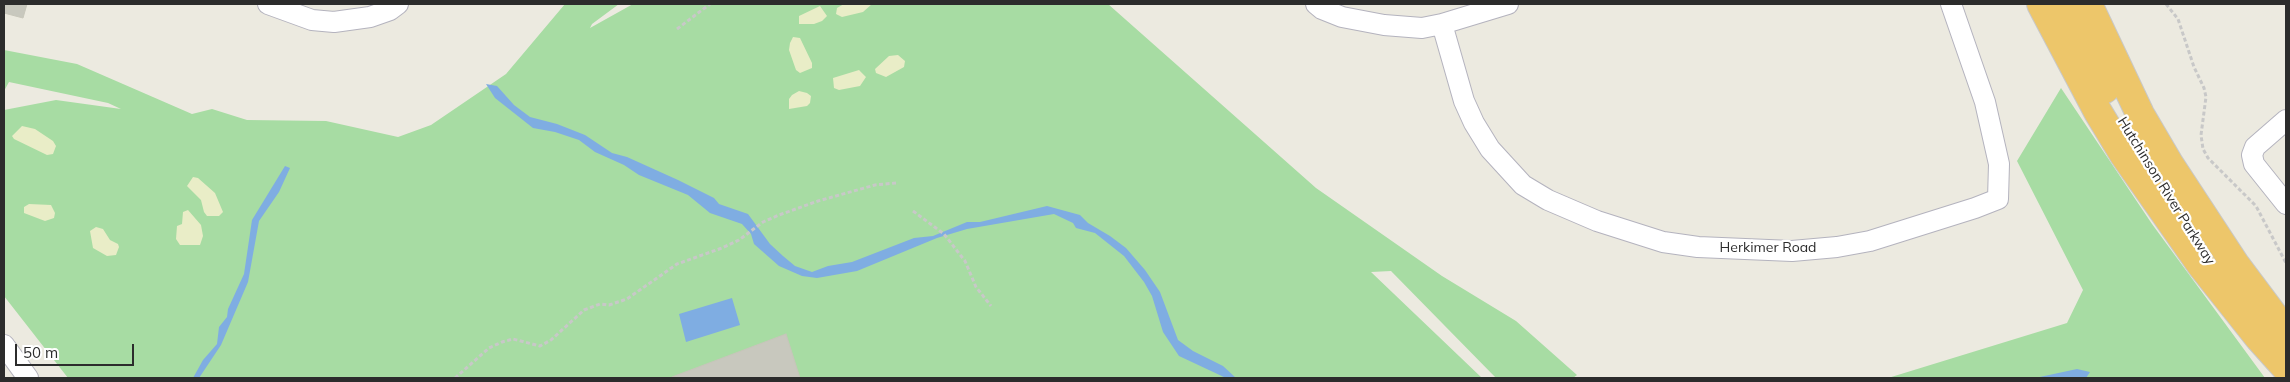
<!DOCTYPE html>
<style>
body{margin:0}
#map{position:relative;width:2290px;height:382px;overflow:hidden;background:#eceae0;font-family:Mulish,sans-serif}
canvas{display:block}
.frame{position:absolute;inset:0;border:5px solid #2c2c2c;pointer-events:none}
.scale{position:absolute;left:15px;top:344px;width:119px;height:22px;box-sizing:border-box;border:2px solid #2c2c2c;border-top:0;padding-left:6px;font-size:15px;line-height:18px;white-space:nowrap;color:#2c2c2c;-webkit-text-stroke:4px #fff;paint-order:stroke}
</style>
<div id="map">
<canvas width="2290" height="382"></canvas>
<div class="frame"></div>
<div class="scale">50 m</div>
</div>
<script>
const ctx = document.querySelector('canvas').getContext('2d');
ctx.lineJoin = 'round';
function paint(path, color) {
  ctx.fillStyle = color;
  ctx.fill(path, 'evenodd');
}
function shape(rows) {
  const path = new Path2D();
  for (const r of rows) {
    path.moveTo(r[0], r[1]);
    for (let i = 2; i < r.length; i += 2) path.lineTo(r[i], r[i + 1]);
  }
  return path;
}
function trace(path, color, width, dash) {
  ctx.strokeStyle = color;
  ctx.lineWidth = width;
  ctx.lineCap = dash ? 'butt' : 'round';
  ctx.setLineDash(dash || []);
  ctx.stroke(path);
}
function write(font, color, halo, rows, align = 'center') {
  ctx.font = font + ' Mulish,sans-serif';
  ctx.lineWidth = 4.5;
  ctx.setLineDash([]);
  ctx.textBaseline = 'middle';
  ctx.strokeStyle = halo;
  ctx.fillStyle = color;
  for (const [text, x, y, turn = 0] of rows) {
    ctx.save();
    ctx.translate(x, y);
    ctx.rotate((+turn || 0) * Math.PI / 180);
    ctx.textAlign = isNaN(turn) ? turn : align;
    if (halo) ctx.strokeText(text, 0, 0);
    ctx.fillText(text, 0, 0);
    ctx.restore();
  }
}
const green = shape([
 [565,4,619,4,592,24,590,28,633,4,1108,4,1316,188,1442,276,1516,321,1577,375,1573,378,1496,378,1391,271,1371,272,1482,378,68,378,4,296,4,110,56,100,121,109,108,103,9,82,4,91,4,50,77,64,192,114,212,109,247,120,326,121,398,137,431,125,506,74],
 [2061,88,2152,224,2265,378,1888,378,2067,323,2083,290,2017,161]
]);
const sand = shape([
 [844,4,872,4,863,12,842,17,836,14,837,8],
 [820,6,827,16,822,21,814,24,799,24,799,16],
 [793,37,800,38,812,63,812,68,800,73,796,70,789,50,790,43],
 [898,55,905,61,904,67,886,77,876,73,875,69,889,56],
 [859,70,866,77,860,86,839,90,834,88,833,78],
 [799,91,807,93,811,96,810,103,807,106,789,109,789,99,792,95],
 [22,126,35,129,53,141,56,146,53,154,47,155,14,139,12,136],
 [193,177,198,178,215,193,223,212,219,216,207,216,204,212,201,200,187,186],
 [29,204,51,205,55,213,54,218,45,221,24,213,24,207],
 [188,210,201,225,203,236,200,245,180,245,176,239,177,226,182,224,183,212],
 [96,227,103,229,110,240,118,244,119,247,116,255,107,256,93,248,90,231]
]);
const water = shape([
 [486,84,497,86,514,105,530,117,557,124,585,135,612,153,627,157,678,180,714,198,719,204,748,214,770,244,783,256,795,266,812,272,828,266,852,262,914,238,933,236,967,222,980,222,1047,206,1080,215,1088,223,1110,236,1126,248,1145,270,1160,292,1178,340,1193,351,1223,366,1236,378,1226,378,1179,356,1163,332,1152,296,1144,282,1124,256,1095,233,1076,228,1073,223,1054,214,967,229,937,238,857,271,817,278,802,276,779,266,754,244,751,234,742,224,710,213,688,195,639,175,624,165,595,152,579,140,555,132,533,128,495,98],
 [285,166,290,168,279,192,259,221,248,282,221,345,199,378,193,378,203,360,217,344,219,327,227,317,228,309,244,274,252,220],
 [732,298,740,325,686,342,679,314],
 [2077,369,2090,372,2086,378,2035,378]
]);
const building = shape([
 [4,4,27,4,23,18,4,13,4,4],
 [786,334,800,378,672,378,672,377,786,334]
]);
const path = shape([
 [2166,4,2178,19,2194,67,2204,88,2206,97,2201,135,2203,149,2208,158,2256,206,2286,263],
 [677,29,710,4],
 [913,211,944,234,965,261,976,287,991,306],
 [455,378,489,348,502,342,513,339,540,346,551,340,584,310,600,304,609,305,627,299,677,264,722,248,739,240,763,222,779,215,818,201,875,185,896,183]
]);
const minor = shape([
 [268,4,312,20,334,22,370,17,390,10,398,4],
 [1316,4,1322,9,1342,17,1384,25,1422,28,1442,24,1508,4],
 [1442,24,1464,101,1474,123,1490,149,1523,185,1548,200,1597,221,1663,242,1698,247,1792,251,1837,247,1870,241,1975,208,1998,199,1999,164,1985,102,1951,4],
 [2286,120,2255,147,2252,155,2254,164,2286,204],
 [4,345,28,378]
]);
const highway = shape([
 [2041,4,2098,112,2124,155,2201,265,2259,338,2286,368],
 [2067,4,2105,89],
 [2088,4,2140,114,2170,165,2235,264,2286,332]
]);
const streetNames = [
 ["Hutchinson River Parkway",2166,191,58],
 ["Herkimer Road",1768,248]
];
paint(green, '#a7dca3');
paint(sand, '#e9edc7');
paint(water, '#7fade2');
paint(building, '#c8c8be');
trace(building, '#c7c6ba', 1);
trace(minor, '#b4b3be', 22);
trace(highway, '#c8c8c8', 30);
trace(path, '#c8c8c8', 3, [4, 2.5]);
trace(minor, '#fff', 20);
trace(highway, '#edc66a', 28);
write('14px', '#2c2c2c', '#fff', streetNames);
</script>
